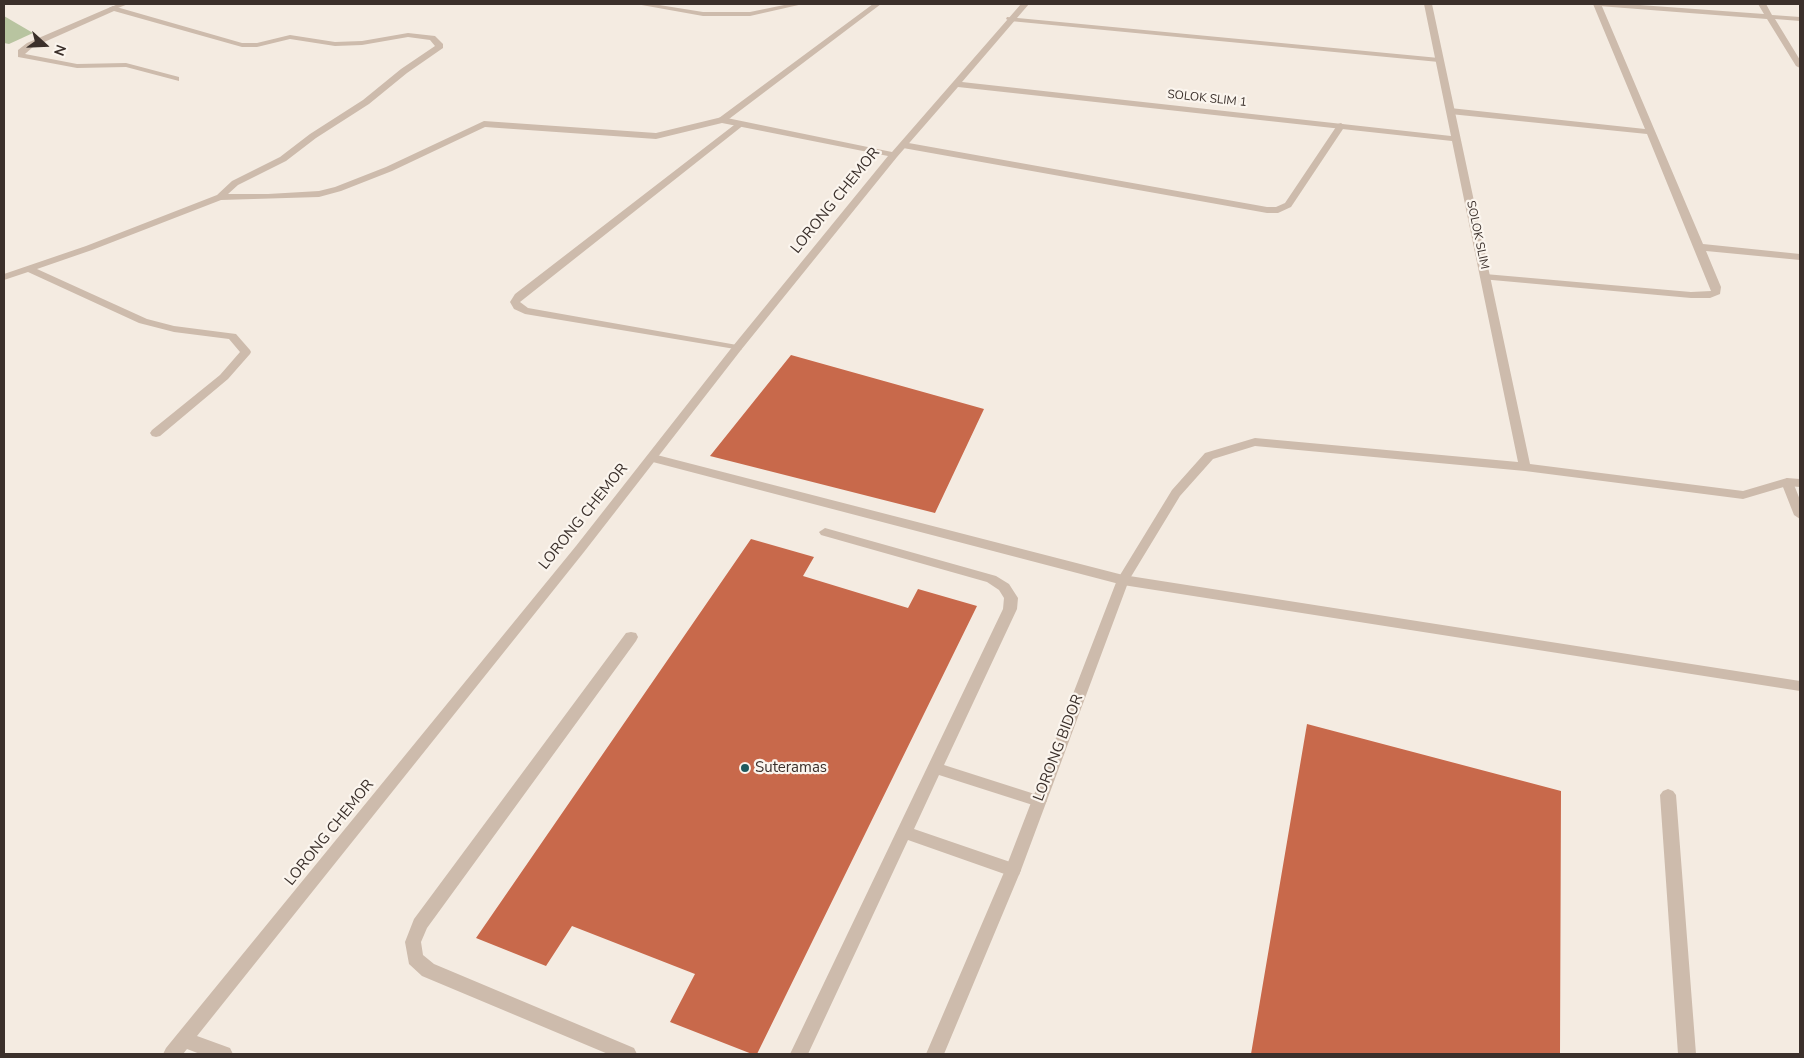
<!DOCTYPE html>
<style>
body{margin:0}
#map{position:relative;width:1804px;height:1058px;overflow:hidden;background:#f4ebe1;font-family:"Nunito Sans",sans-serif}
canvas{display:block}
.frame{position:absolute;inset:0;border:5px solid #3b302b;pointer-events:none}
.north{position:absolute;left:20px;top:20px;width:50px;height:50px;-webkit-text-stroke:4px #fbf5ee;paint-order:stroke;rotate:110deg;font-size:14px;font-weight:700;line-height:20px;text-align:center;color:#3b302b}
.north::after{content:'';display:block;margin:auto;width:18px;height:22px;background:#3b302b;clip-path:polygon(50% 0,100% 100%,50% 72%,0 100%)}
</style>
<div id="map">
<canvas width="1804" height="1058"></canvas>
<div class="frame"></div>
<div class="north">N</div>
</div>
<script>
const ctx = document.querySelector('canvas').getContext('2d');
ctx.lineJoin = 'round';
function paint(path, color) {
  ctx.fillStyle = color;
  ctx.fill(path, 'evenodd');
}
function shape(rows) {
  const path = new Path2D();
  for (const r of rows) {
    path.moveTo(r[0], r[1]);
    for (let i = 2; i < r.length; i += 2) path.lineTo(r[i], r[i + 1]);
  }
  return path;
}
function trace(path, color, width, dash) {
  ctx.strokeStyle = color;
  ctx.lineWidth = width;
  ctx.lineCap = dash ? 'butt' : 'round';
  ctx.setLineDash(dash || []);
  ctx.stroke(path);
}
function write(font, color, halo, rows, align = 'center') {
  ctx.font = font + ' "Nunito Sans",sans-serif';
  ctx.lineWidth = 4.5;
  ctx.setLineDash([]);
  ctx.textBaseline = 'middle';
  ctx.strokeStyle = halo;
  ctx.fillStyle = color;
  for (const [text, x, y, turn = 0] of rows) {
    ctx.save();
    ctx.translate(x, y);
    ctx.rotate((+turn || 0) * Math.PI / 180);
    ctx.textAlign = isNaN(turn) ? turn : align;
    if (halo) ctx.strokeText(text, 0, 0);
    ctx.fillText(text, 0, 0);
    ctx.restore();
  }
}
const green = shape([
 [4,16,33,33,9,44,4,43]
]);
const building = shape([
 [791,355,984,409,935,513,710,456],
 [751,539,814,557,803,576,908,608,918,589,977,606,757,1054,752,1054,670,1022,695,974,572,926,546,966,476,938],
 [1307,724,1561,791,1560,1054,1251,1054]
]);
const service = shape([
 [118,4,128,4,113,10,109,8,118,4],
 [636,4,653,4,703,12,750,12,789,4,803,4,750,16,703,16,636,4],
 [873,4,881,4,725,122,719,122,719,118,873,4],
 [1593,4,1601,4,1703,244,1800,254,1800,260,1706,251,1721,287,1720,294,1710,298,1691,298,1481,279,1481,275,1485,274,1691,292,1711,291,1647,134,1450,114,1446,111,1450,108,1645,129,1593,4],
 [1007,17,1439,58,1443,60,1439,62,1010,21,1006,19,1007,17],
 [738,122,745,124,520,302,528,308,737,345,742,348,741,350,525,314,514,309,510,302,515,294,738,122],
 [1341,123,1345,126,1291,207,1278,213,1267,213,903,148,899,145,903,142,1267,207,1276,207,1285,203,1338,124,1341,123],
 [653,454,1123,575,1800,681,1800,691,1123,585,649,461,647,458,649,455,653,454],
 [1787,478,1793,482,1800,500,1800,519,1794,515,1781,482,1787,478],
 [825,528,996,576,1009,584,1018,598,1017,609,944,765,1044,797,1047,801,1044,805,1039,807,939,775,914,829,1019,865,1021,870,1019,875,1013,877,908,840,808,1054,790,1054,1003,609,1004,598,999,590,987,582,821,535,819,532,825,528],
 [631,632,636,633,638,637,636,641,427,928,421,942,423,955,434,964,634,1048,637,1054,608,1054,422,976,409,964,405,942,414,919,626,633,631,632],
 [1668,789,1673,791,1676,795,1696,1054,1678,1054,1660,795,1663,791,1668,789]
]);
const minor = shape([
 [1021,4,1029,4,962,82,1451,136,1424,4,1432,4,1530,464,1743,491,1787,478,1800,479,1800,487,1787,486,1743,499,1525,471,1255,446,1213,459,1180,496,1129,580,1021,870,944,1054,926,1054,1005,870,1117,580,1172,490,1205,453,1255,438,1518,462,1452,141,958,87,897,157,741,350,584,552,197,1036,230,1048,233,1054,200,1054,187,1049,183,1054,163,1054,166,1048,576,546,733,346,888,156,722,123,656,139,485,127,392,171,341,191,319,197,221,200,92,250,37,269,147,319,174,326,236,334,250,350,251,352,250,354,228,379,160,436,156,437,152,436,150,433,152,430,220,375,240,352,229,339,174,332,139,323,28,272,4,280,4,274,86,246,217,195,232,181,280,157,310,134,363,100,401,69,435,46,430,40,408,37,362,45,335,46,290,39,257,47,242,47,114,11,33,47,25,54,77,64,126,63,179,77,179,81,126,67,77,68,29,59,18,57,18,50,27,43,113,6,242,43,257,43,290,35,335,42,362,41,408,33,435,36,443,44,443,48,407,73,369,104,316,138,286,161,238,185,228,194,268,194,319,191,335,187,386,167,484,121,656,133,722,117,892,152,1021,4],
 [1595,4,1626,4,1764,14,1758,4,1766,4,1772,15,1800,17,1800,21,1775,19,1800,60,1800,68,1796,66,1767,19,1599,6,1595,4]
]);
const markers = [
 [745,768,5,"#1f5a5e"]
];
const farStreetnames = [
 ["SOLOK SLIM 1",1207,99,6],
 ["SOLOK SLIM",1477,235,78]
];
const streetNames = [
 ["LORONG CHEMOR",836,201,-51],
 ["LORONG CHEMOR",584,517,-51],
 ["LORONG BIDOR",1059,748,-69],
 ["LORONG CHEMOR",330,833,-51]
];
const poiNames = [
 ["Suteramas",755,768]
];
paint(green, '#b8c4a0');
paint(building, '#c8694b');
paint(service, '#cdbbac');
paint(minor, '#cdbbac');
for (const [x, y, r, color] of markers) {
  const dot = new Path2D();
  dot.arc(x, y, r, 0, 2 * Math.PI);
  ctx.fillStyle = color;
  ctx.fill(dot);
  trace(dot, '#fbf5ee', 2);
}
write('12px', '#3b302b', '#fbf5ee', farStreetnames);
write('15px', '#3b302b', '#fbf5ee', streetNames);
write('15px', '#3b302b', '#fbf5ee', poiNames, 'left');
</script>
